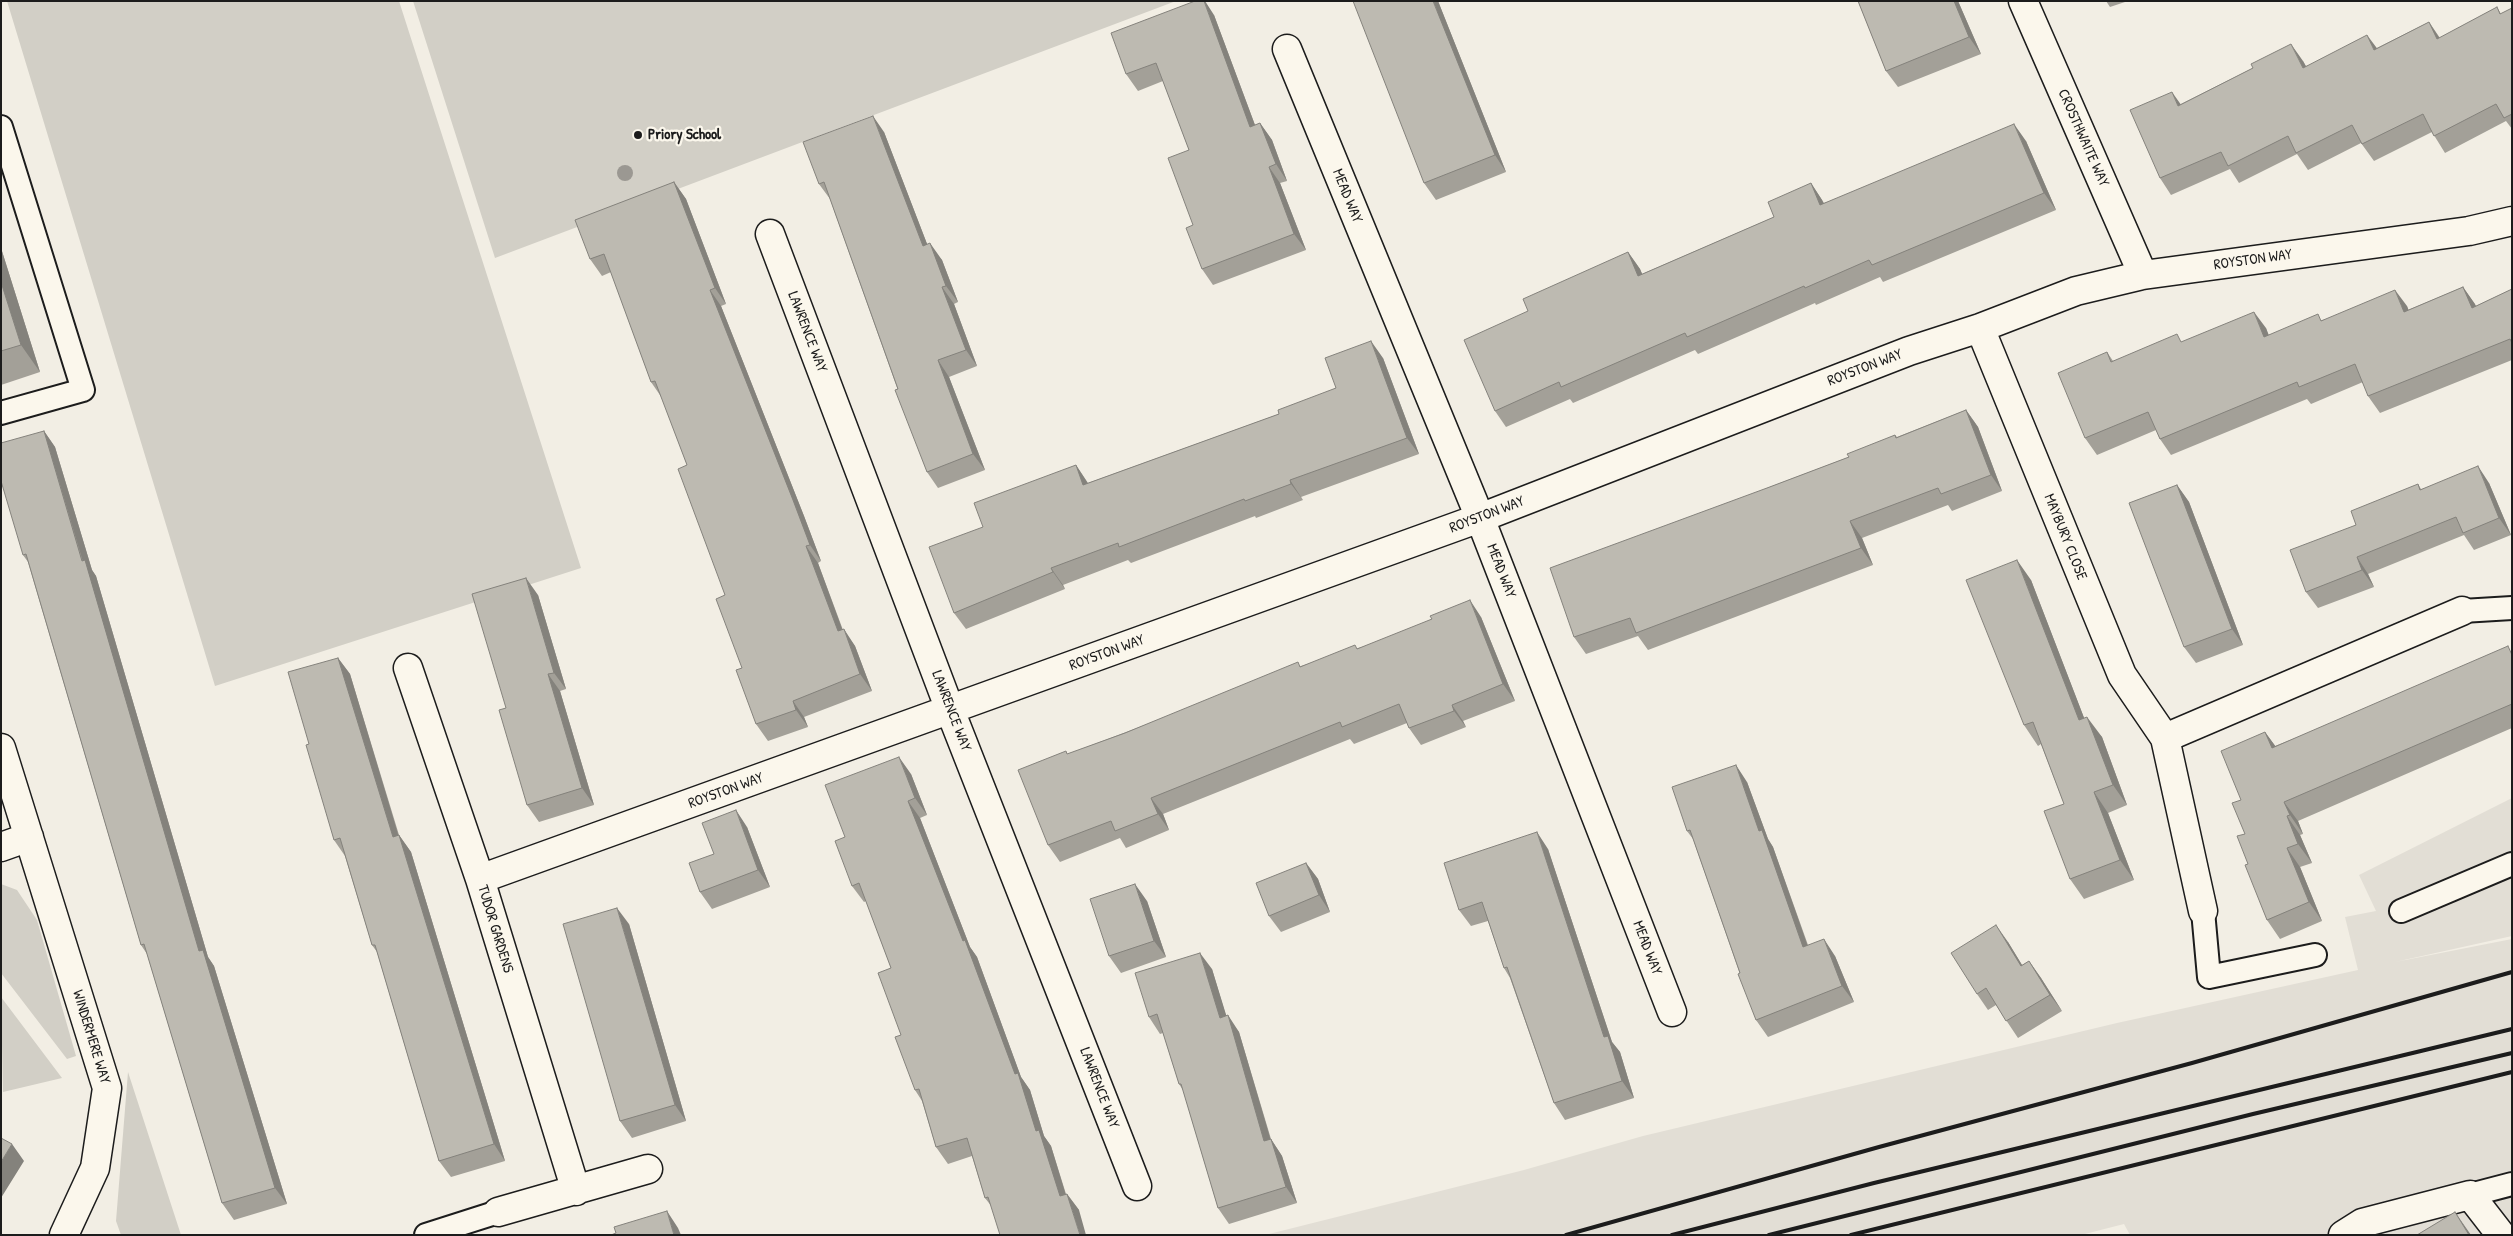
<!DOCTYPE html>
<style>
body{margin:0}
#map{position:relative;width:2513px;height:1236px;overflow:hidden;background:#f2eee4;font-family:"Patrick Hand",sans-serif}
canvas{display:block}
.frame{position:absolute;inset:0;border:2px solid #1c1c1c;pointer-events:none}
</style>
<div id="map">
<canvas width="2513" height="1236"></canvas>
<div class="frame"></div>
</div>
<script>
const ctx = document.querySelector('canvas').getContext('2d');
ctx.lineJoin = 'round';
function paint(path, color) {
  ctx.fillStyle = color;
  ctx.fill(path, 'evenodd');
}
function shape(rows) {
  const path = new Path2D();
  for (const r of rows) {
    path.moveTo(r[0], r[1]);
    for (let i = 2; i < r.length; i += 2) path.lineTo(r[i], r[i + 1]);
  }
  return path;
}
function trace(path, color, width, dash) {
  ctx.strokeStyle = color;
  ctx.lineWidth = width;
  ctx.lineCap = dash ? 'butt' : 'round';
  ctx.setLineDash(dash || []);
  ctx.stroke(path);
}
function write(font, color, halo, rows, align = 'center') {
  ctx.font = font + ' "Patrick Hand",sans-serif';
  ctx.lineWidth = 4.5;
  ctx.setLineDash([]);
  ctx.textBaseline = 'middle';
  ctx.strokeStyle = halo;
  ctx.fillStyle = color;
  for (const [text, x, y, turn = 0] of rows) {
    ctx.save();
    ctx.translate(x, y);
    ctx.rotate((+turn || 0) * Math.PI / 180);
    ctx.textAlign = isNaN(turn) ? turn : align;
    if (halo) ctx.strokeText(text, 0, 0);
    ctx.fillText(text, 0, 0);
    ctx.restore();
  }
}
const built = shape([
 [2512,798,2512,936,2395,962,2512,939,2512,1235,2130,1235,2124,1224,2081,1235,1265,1235,1524,1170,1643,1136,2117,1023,2358,970,2345,917,2376,911,2359,875]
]);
const green = shape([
 [7,1,399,1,581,568,215,686],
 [413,1,1176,1,495,258],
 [1,884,17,890,37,920,76,1056,67,1059,1,973],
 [1,997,62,1078,3,1092],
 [128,1072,181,1235,121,1235,116,1221]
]);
const service = shape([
 [1,127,83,390,1,413],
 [2462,611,2512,608],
 [2203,911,2209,977,2315,955],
 [2401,911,2512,864],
 [2470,1195,2512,1184],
 [426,1235,498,1212]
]);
const minor = shape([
 [2023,1,2143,275],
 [1287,49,1480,518,1672,1012],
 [770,234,950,710,1137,1186],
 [1980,328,2122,675,2165,738,2203,911],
 [408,668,480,879,576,1191],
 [2165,738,2462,611],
 [1,748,107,1088,95,1168,64,1235],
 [1,847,29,837],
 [480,879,1480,518,1909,351,1980,328,2076,291,2143,275,2469,231,2512,221],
 [498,1212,648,1169],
 [2343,1235,2362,1223,2470,1195,2501,1235]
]);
const rail = shape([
 [1566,1235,1879,1147,2192,1063,2512,972],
 [1672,1235,1874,1183,2512,1029],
 [1769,1235,2253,1114,2512,1053],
 [1851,1235,2512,1072]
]);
const trees = [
 [625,173]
];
const wall = shape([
 [1438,1,1506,172,1436,200,1424,183],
 [1858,1,1958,1,1981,54,1898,87,1886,71],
 [2106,1,2128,1,2110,7],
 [2497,7,2501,14,2512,8,2512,129,2506,121,2445,153,2432,132,2374,161,2361,143,2308,170,2297,154,2239,183,2230,169,2171,195,2160,178,2181,104,2253,68,2303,61,2306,66,2377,48,2429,22,2440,38],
 [1214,15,1255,125,1260,123,1272,140,1287,181,1280,183,1306,250,1213,285,1202,269,1193,225,1189,150,1163,81,1138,91,1126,74],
 [884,132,927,244,942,260,958,302,954,304,977,366,949,377,985,470,938,488,927,472,830,199,819,184],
 [2026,141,2056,210,1883,282,1880,277,1816,305,1815,303,1698,354,1695,350,1573,403,1570,399,1506,427,1495,411,1528,311,1628,252,1640,269,1642,274,1774,217,1811,183,1824,203],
 [674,182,686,199,726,304,721,306,804,516,821,561,818,563,843,630,855,646,872,691,804,717,808,727,768,741,756,724,725,595,687,465,662,398,651,382,611,272,602,276,590,259],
 [1,248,40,372,1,385],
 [2463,287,2476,306,2512,289,2512,360,2380,413,2368,396,2363,382,2311,404,2307,399,2171,455,2160,439,2156,430,2097,455,2085,438,2107,352,2113,361,2182,342,2266,328,2268,335,2322,320,2407,306,2408,310],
 [1383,358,1419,454,1301,497,1303,500,1256,518,1255,516,1131,563,1128,560,1063,585,1065,589,966,629,954,613,983,527,1076,465,1088,483,1279,414,1336,388],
 [1966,410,1978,427,2002,491,1952,511,1948,505,1862,538,1873,565,1648,650,1638,636,1586,654,1574,637,1767,488,1849,457,1895,435,1897,437],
 [44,431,55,447,92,570,96,576,208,957,214,966,287,1204,234,1220,222,1203,147,954,141,945,28,562,23,555],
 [2489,483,2511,535,2474,550,2464,535,2368,574,2374,587,2318,608,2306,592,2356,525,2418,484,2421,489],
 [2177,485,2189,502,2243,645,2196,663,2184,647],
 [2031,580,2084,718,2102,737,2127,805,2108,813,2134,880,2084,899,2070,879,2064,804,2041,744,2038,746,2024,725],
 [538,595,566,689,560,691,594,805,539,822,527,805,506,708],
 [1481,617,1515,701,1463,721,1466,727,1421,745,1409,728,1407,723,1354,744,1350,739,1163,814,1169,830,1126,848,1120,838,1060,862,1048,845,1068,754,1301,666,1358,648],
 [2512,652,2512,728,2298,821,2303,834,2300,835,2312,863,2300,867,2322,921,2280,939,2267,920,2248,864,2245,834,2265,732,2275,746],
 [338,658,350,674,399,835,411,852,505,1161,451,1177,439,1161,377,952,372,945,345,856,334,840,309,744],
 [911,774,927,815,920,818,970,947,977,957,1021,1077,1030,1090,1044,1136,1051,1146,1066,1194,1067,1194,1079,1210,992,1207,985,1198,972,1156,948,1164,936,1147,922,1101,915,1090,901,1035,891,968,866,901,864,902,852,886,845,837],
 [1747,782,1768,839,1773,847,1808,945,1835,956,1854,1002,1768,1037,1756,1020,1693,839,1687,831],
 [747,827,770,887,712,909,700,892,714,854],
 [1548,849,1612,1042,1620,1052,1634,1098,1565,1120,1554,1103,1510,978,1504,968,1488,921,1471,926,1459,910],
 [1306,863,1318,879,1330,912,1281,932,1269,916],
 [1147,901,1166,957,1121,973,1109,956],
 [629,924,686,1121,632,1138,620,1121],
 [2008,942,2022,965,2029,961,2041,978,2062,1011,2018,1038,1996,1005,1988,1010,1977,994],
 [1212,969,1226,1016,1239,1032,1271,1139,1282,1156,1297,1203,1229,1224,1218,1208,1183,1090,1179,1084,1163,1033,1160,1034,1149,1017]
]);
const shadedWall = shape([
 [1204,1,1205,1,1214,15,1262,144,1250,127],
 [1433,1,1438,1,1506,172,1495,155],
 [1954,1,1958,1,1981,54,1969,37],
 [2429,22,2440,39,2437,39],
 [2367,35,2379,51,2374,50],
 [2291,44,2303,61,2315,84,2303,68],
 [2172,92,2184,109,2178,106],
 [873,116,884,132,934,262,923,246],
 [1260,123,1272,140,1287,181,1276,164],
 [2014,124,2026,141,2056,210,2044,193],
 [1269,167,1280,183,1306,250,1294,234],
 [674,182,686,199,726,304,715,288],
 [1811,183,1822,200,1832,221,1820,205],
 [930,243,942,260,958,302,946,286],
 [1,248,40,372,21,345,1,282],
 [1628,252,1640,269,1650,292,1638,276],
 [942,287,954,304,977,366,966,350],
 [2463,287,2475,304,2483,325,2472,308],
 [710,290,721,306,804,516,821,561,810,545],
 [2395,290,2407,306,2416,329,2404,312],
 [2254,312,2266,328,2276,353,2264,337],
 [1371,341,1383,358,1419,454,1407,438],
 [938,360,949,377,985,470,973,454],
 [1966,410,1978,427,2002,491,1991,475],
 [44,431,55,447,92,570,96,576,208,957,214,966,287,1204,275,1188,199,951],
 [1076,465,1087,482,1095,502,1083,485],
 [2478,466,2489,483,2511,535,2499,518],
 [1290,480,1301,497,1303,500,1291,484],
 [2177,485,2189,502,2243,645,2232,629],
 [1850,521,1862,538,1873,565,1861,548],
 [806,546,818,563,849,648,838,631],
 [2357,557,2368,574,2374,587,2362,570],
 [2017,560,2031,580,2093,741,2079,720],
 [1051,568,1063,585,1065,589,1053,572],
 [526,578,538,595,566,689,554,673],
 [1470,600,1481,617,1515,701,1503,684],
 [844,629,855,646,872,691,860,674],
 [338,658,350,674,404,854,393,837],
 [548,674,560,691,594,805,582,788],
 [793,701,804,717,808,727,796,710],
 [1452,705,1463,721,1466,727,1454,711],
 [2087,717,2102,737,2127,805,2113,785],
 [2265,732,2279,751,2272,748],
 [899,757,911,774,927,815,915,798],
 [1736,765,1747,782,1768,839,1773,847,1814,964,1803,947,1759,831],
 [2094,792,2108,813,2134,880,2120,860],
 [1151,798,1163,814,1169,830,1158,814],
 [908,801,920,818,970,947,977,957,1021,1077,1030,1090,1044,1136,1051,1146,1071,1212,1060,1196,1036,1131],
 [2284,802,2298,821,2303,834,2290,815],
 [736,810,747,827,770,887,758,870],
 [2287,816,2300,835,2312,863,2298,844],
 [1537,832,1548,849,1612,1042,1620,1052,1634,1098,1622,1081,1604,1037],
 [399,835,411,852,505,1161,494,1144],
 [2287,848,2300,867,2322,921,2309,902],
 [1306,863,1318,879,1330,912,1319,895],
 [1135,884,1147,901,1166,957,1154,941],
 [617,908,629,924,686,1121,675,1105],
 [1996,925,2008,942,2033,983,2021,966],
 [1824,939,1835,956,1854,1002,1842,986],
 [1200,953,1212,969,1232,1034,1220,1018],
 [2029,961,2041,978,2062,1011,2050,995],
 [1228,1015,1239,1032,1276,1158,1264,1141],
 [1271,1139,1282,1156,1297,1203,1286,1187],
 [12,1144,24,1161,1,1198,1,1162],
 [1067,1194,1079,1210,1086,1235,1080,1235],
 [667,1211,678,1228,681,1235,674,1235],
 [2455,1212,2471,1235,2469,1235]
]);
const building = shape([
 [1195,1,1204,1,1250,127,1260,123,1276,164,1269,167,1294,234,1202,269,1186,228,1193,225,1168,158,1189,150,1156,63,1126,74,1111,33,1195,1],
 [1353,1,1433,1,1495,155,1424,183,1353,1],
 [1858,1,1954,1,1969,37,1886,71,1858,1],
 [2497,7,2500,14,2512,8,2512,114,2504,118,2496,104,2434,136,2423,114,2362,144,2352,125,2296,153,2288,136,2228,166,2221,152,2160,178,2130,110,2172,92,2178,106,2253,68,2251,64,2291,44,2303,68,2367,35,2374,50,2429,22,2437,39,2497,7],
 [873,116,923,246,930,243,946,286,942,287,966,350,938,360,973,454,927,472,895,390,898,389,824,182,819,184,803,142,873,116],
 [2014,124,2044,193,1872,265,1869,260,1805,288,1804,286,1687,337,1685,333,1561,387,1559,382,1495,411,1464,340,1528,311,1523,299,1628,252,1638,276,1774,217,1768,202,1811,183,1820,205,2014,124],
 [674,182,715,288,710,290,793,500,810,545,806,546,838,631,844,629,860,674,793,701,796,710,756,724,736,670,742,668,716,599,725,595,678,469,687,465,655,381,651,382,604,254,590,259,575,220,674,182],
 [1,282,21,345,1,351,1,282],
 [2463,287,2472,308,2512,289,2512,343,2510,339,2368,396,2355,364,2299,387,2297,382,2160,439,2148,412,2085,438,2058,373,2107,352,2111,362,2177,334,2181,342,2254,312,2264,337,2318,314,2321,321,2395,290,2404,312,2463,287],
 [1371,341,1407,438,1290,480,1291,484,1245,501,1244,499,1119,547,1118,543,1051,568,1053,572,954,613,929,547,983,527,974,503,1076,465,1083,485,1279,414,1278,410,1336,388,1325,358,1371,341],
 [1966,410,1991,475,1941,494,1938,488,1850,521,1861,548,1636,633,1630,618,1574,637,1550,568,1767,488,1849,457,1847,454,1895,435,1896,438,1966,410],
 [44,431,82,561,85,560,199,951,203,950,275,1188,222,1203,144,944,141,945,26,554,23,555,1,481,1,443,44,431],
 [2478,466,2499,518,2463,533,2456,517,2357,557,2362,570,2306,592,2290,550,2356,525,2351,511,2418,484,2420,490,2478,466],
 [2177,485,2232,629,2184,647,2129,503,2177,485],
 [2017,560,2079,720,2087,717,2113,785,2094,792,2120,860,2070,879,2044,811,2064,804,2033,722,2024,725,1966,580,2017,560],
 [526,578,554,673,548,674,582,788,527,805,499,710,506,708,472,594,526,578],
 [1470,600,1503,684,1452,705,1454,711,1409,728,1399,704,1342,727,1340,722,1151,798,1158,814,1115,831,1111,821,1048,845,1018,770,1066,751,1067,754,1125,733,1298,662,1300,667,1355,645,1357,649,1432,619,1430,616,1470,600],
 [2508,646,2512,655,2512,704,2284,802,2290,815,2287,816,2298,844,2287,848,2309,902,2267,920,2245,865,2248,864,2237,836,2245,834,2232,803,2241,800,2221,751,2265,732,2272,748,2508,646],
 [338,658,393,837,399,835,494,1144,439,1161,375,945,372,945,340,838,334,840,306,745,309,744,288,672,338,658],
 [899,757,915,798,908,801,963,941,965,940,1015,1074,1018,1073,1036,1131,1039,1130,1060,1196,1067,1194,1080,1235,1000,1235,988,1197,985,1198,967,1138,936,1147,919,1089,915,1090,895,1037,901,1035,878,973,891,968,859,883,852,886,835,841,845,837,825,785,899,757],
 [1736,765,1759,831,1762,830,1803,947,1824,939,1842,986,1756,1020,1738,974,1740,973,1690,830,1687,831,1672,787,1736,765],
 [736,810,758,870,700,892,689,863,714,854,702,823,736,810],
 [1537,832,1604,1037,1608,1036,1622,1081,1554,1103,1507,967,1504,968,1482,902,1459,910,1444,863,1537,832],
 [1306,863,1319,895,1269,916,1256,883,1306,863],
 [1135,884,1154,941,1109,956,1090,899,1135,884],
 [617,908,675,1105,620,1121,563,924,617,908],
 [1996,925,2021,966,2029,961,2050,995,2006,1021,1986,988,1977,994,1951,953,1996,925],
 [1200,953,1220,1018,1228,1015,1264,1141,1271,1139,1286,1187,1218,1208,1181,1084,1179,1084,1157,1014,1149,1017,1135,973,1200,953],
 [1,1138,12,1144,1,1162,1,1138],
 [667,1211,674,1235,611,1235,616,1233,614,1227,667,1211],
 [2455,1212,2469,1235,2417,1235,2455,1212]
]);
const markers = [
 [638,135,5,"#1c1c1c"]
];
const poiNames = [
 ["Priory School",648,135]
];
const streetNames = [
 ["CROSTHWAITE WAY",2083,138,66],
 ["MEAD WAY",1347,196,68],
 ["ROYSTON WAY",2253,260,-8],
 ["LAWRENCE WAY",807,332,69],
 ["ROYSTON WAY",1865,368,-21],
 ["ROYSTON WAY",1487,515,-21],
 ["MAYBURY CLOSE",2065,537,68],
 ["MEAD WAY",1501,571,69],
 ["ROYSTON WAY",1107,653,-20],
 ["LAWRENCE WAY",951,711,69],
 ["ROYSTON WAY",726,791,-20],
 ["TUDOR GARDENS",495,929,73],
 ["MEAD WAY",1647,948,69],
 ["WINDERMERE WAY",91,1037,73],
 ["LAWRENCE WAY",1099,1088,69]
];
paint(built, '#e2ded5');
paint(green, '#d2cfc6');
trace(service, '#1c1c1c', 26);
trace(minor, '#1c1c1c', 31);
trace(service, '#fbf7ec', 22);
trace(minor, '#fbf7ec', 28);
trace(rail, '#1c1c1c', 4);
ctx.fillStyle = '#9b9892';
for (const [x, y] of trees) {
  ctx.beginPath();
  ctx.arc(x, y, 8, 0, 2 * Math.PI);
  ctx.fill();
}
paint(wall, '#a3a098');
paint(shadedWall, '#84827c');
paint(building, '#bdbab1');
trace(building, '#84827c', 1);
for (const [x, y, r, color] of markers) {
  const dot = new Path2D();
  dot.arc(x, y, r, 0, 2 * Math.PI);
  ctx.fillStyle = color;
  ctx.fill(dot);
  trace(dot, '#fbf7ec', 2);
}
write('bold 15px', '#1c1c1c', '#fbf7ec', poiNames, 'left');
write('15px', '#1c1c1c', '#fbf7ec', streetNames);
</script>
